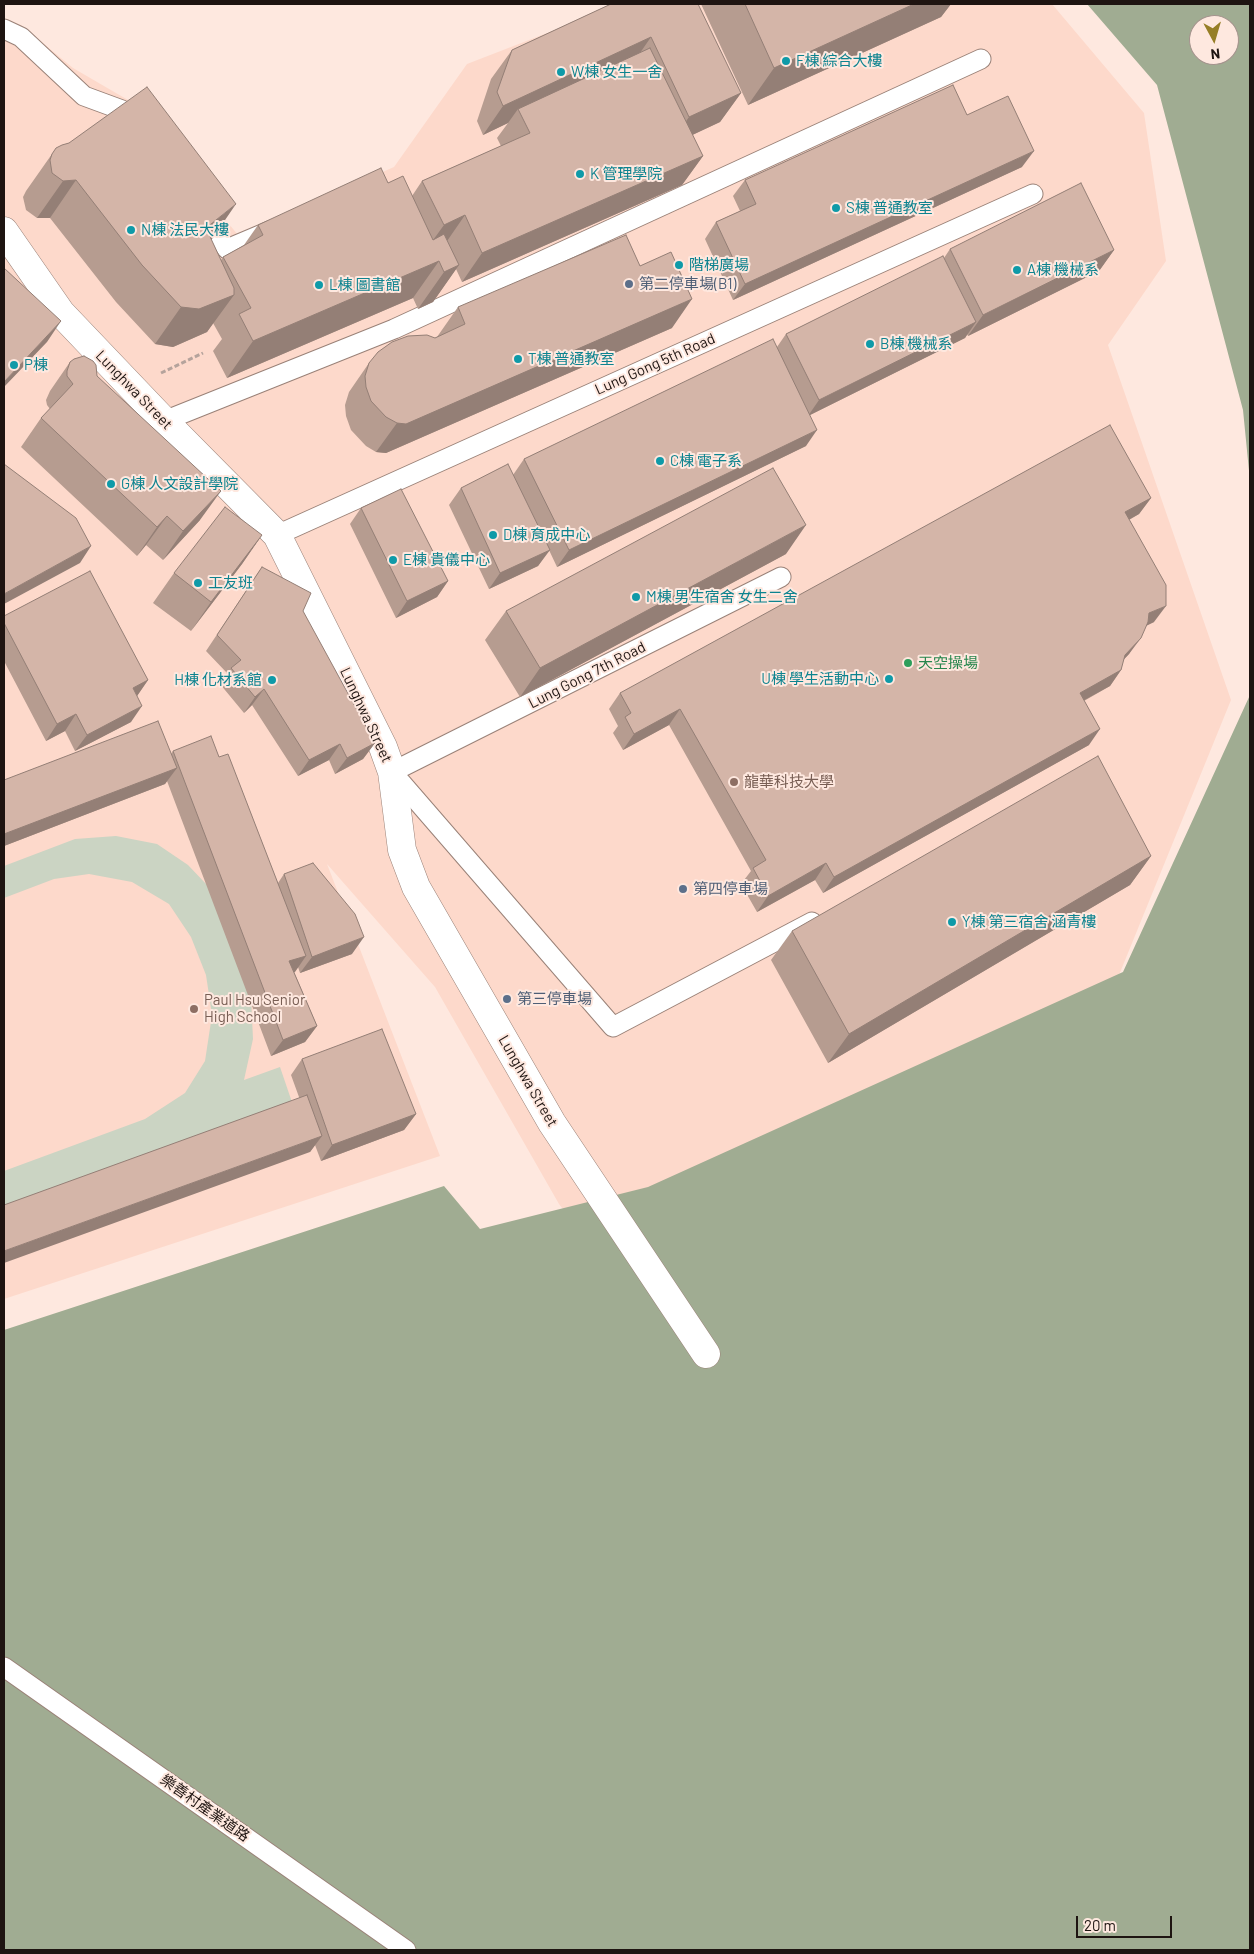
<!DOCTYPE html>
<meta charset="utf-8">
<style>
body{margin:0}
#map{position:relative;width:1254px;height:1954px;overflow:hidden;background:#fee8df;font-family:Barlow,sans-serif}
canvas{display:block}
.frame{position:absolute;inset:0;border:5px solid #1e1411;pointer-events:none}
.north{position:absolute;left:1189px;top:15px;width:50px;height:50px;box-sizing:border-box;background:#fee8df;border:1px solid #a4938d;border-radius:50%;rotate:174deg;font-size:14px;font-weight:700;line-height:20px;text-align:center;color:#1e1411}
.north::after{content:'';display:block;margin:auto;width:18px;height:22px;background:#967e26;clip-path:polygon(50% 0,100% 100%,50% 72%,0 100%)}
.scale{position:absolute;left:1076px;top:1916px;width:96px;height:22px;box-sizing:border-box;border:2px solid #1e1411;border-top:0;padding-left:6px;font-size:15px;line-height:18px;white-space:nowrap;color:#1e1411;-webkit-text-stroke:4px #fee8df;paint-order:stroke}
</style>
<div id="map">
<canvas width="1254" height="1954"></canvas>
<div class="frame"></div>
<div class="north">N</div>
<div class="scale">20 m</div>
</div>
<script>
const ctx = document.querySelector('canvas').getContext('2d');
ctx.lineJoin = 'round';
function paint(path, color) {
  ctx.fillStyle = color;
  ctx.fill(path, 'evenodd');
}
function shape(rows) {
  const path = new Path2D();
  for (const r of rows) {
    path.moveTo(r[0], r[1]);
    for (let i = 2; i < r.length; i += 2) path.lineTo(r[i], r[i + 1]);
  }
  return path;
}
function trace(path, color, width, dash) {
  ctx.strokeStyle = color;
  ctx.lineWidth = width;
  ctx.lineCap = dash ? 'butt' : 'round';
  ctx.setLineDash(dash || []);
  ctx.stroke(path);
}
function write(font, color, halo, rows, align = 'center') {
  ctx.font = font + ' Barlow,"Noto Sans TC",sans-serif';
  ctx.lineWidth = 4;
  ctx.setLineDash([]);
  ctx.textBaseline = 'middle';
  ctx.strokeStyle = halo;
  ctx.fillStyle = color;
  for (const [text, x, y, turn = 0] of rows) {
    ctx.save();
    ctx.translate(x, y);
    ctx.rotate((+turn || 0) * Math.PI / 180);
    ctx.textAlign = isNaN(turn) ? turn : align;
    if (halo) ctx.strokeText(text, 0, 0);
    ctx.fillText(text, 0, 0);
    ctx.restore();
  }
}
const built = shape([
 [622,4,1052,4,1144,113,1166,261,1108,345,1231,700,1108,1002,721,1417,559,1204,435,987,327,864,440,1156,4,1299,4,18,21,25,73,68,128,100,238,235,394,167,467,64]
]);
const green = shape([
 [116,836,157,844,188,865,207,885,251,997,253,1039,244,1080,280,1067,295,1111,4,1217,4,1171,145,1119,185,1093,205,1061,212,1015,206,975,191,937,169,904,132,882,89,874,54,879,4,898,4,866,75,839]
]);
const forest = shape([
 [1087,4,1250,4,1250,481,1243,410,1157,85],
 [1199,25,1229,25,1229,55,1199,55],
 [1250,695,1250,1950,4,1950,4,1330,444,1186,480,1229,648,1187,1123,972]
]);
const path = shape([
 [161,373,203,353]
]);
const lane = shape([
 [4,29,21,37,84,96,122,110,134,126],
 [200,214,227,249,272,230],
 [164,421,394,329,981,59],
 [277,535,1033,194],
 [781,577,392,772,613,1027,812,922],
 [4,1667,406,1950]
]);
const street = shape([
 [4,231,61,313,164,421,277,535,383,747,392,772,402,850,416,887,552,1123,706,1354]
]);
const wall = shape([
 [611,4,741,93,720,122,692,135,703,156,682,185,462,282,456,269,433,302,418,309,413,298,227,378,213,351,222,339,213,323,207,332,173,347,155,344,116,302,50,218,37,218,26,210,23,197,26,191,52,154,211,240,221,260,223,257,244,245,258,225,388,183,412,196,422,181,501,146,497,138,508,123,483,135,477,121,491,79,512,50],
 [701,4,951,4,941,17,748,105],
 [967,115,1022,167,733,300,705,239,716,222,740,211,733,196,745,180],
 [950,249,1114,250,1099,271,968,336,967,334,965,338,810,415,806,446,557,567,549,550,538,566,489,589,449,505,461,488,513,475,524,459,777,347,786,334,944,258],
 [640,266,672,328,386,453,376,452,366,446,351,430,346,416,345,405,349,392,369,363,437,337,458,307],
 [70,362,97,376,200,520,163,560,146,545,137,556,21,447,41,418,50,409,47,405,46,400,50,391],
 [1151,498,1139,514,1129,520,1154,622,1146,626,1129,654,1123,660,1121,670,1110,686,1084,701,1089,745,823,893,815,880,757,912,741,884,751,871,669,725,623,750,613,733,618,726,609,709,620,693],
 [361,508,448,581,437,597,396,618,350,524],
 [262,535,242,564,191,631,153,603,174,573],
 [786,554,520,697,485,640,506,611],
 [262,567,375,743,363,759,335,774,329,760,298,776,252,705,244,713,220,684,227,673,206,651],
 [4,616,148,680,137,696,131,722,75,751,65,731,46,741,4,661],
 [173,751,219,757,278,883,284,874,352,954,300,973,298,967,294,972,317,1026,305,1042,271,1056,167,781,165,784,4,846,4,780,171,754],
 [1151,856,1130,885,828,1063,771,960,792,931],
 [302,1059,416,1114,404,1130,321,1161,315,1145,310,1152,299,1097,291,1075]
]);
const shadedWall = shape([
 [914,4,951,4,941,17,748,105,774,68],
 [651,37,631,66,518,109,508,123,483,135,503,106],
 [741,93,720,122,669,146,689,117],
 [1034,151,1022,167,733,300,745,284],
 [703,156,682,185,462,282,482,253],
 [76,180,50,218,37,218,63,181],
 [236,204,210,242,206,228],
 [465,215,445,244,423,254,444,225],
 [1114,250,1099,271,968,336,983,315],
 [439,261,413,298,227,378,253,341],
 [459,265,433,302,418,309,444,272],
 [234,295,207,332,173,347,155,344,181,307],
 [692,299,672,328,386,453,376,452,397,423],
 [61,321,47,342,4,387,4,382],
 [976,322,965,338,808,416,819,400],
 [817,430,806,446,557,567,569,550],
 [221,491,200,520,163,560,183,531],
 [1151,498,1139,514,1114,528,1125,512],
 [167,516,146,545,137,556,157,527],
 [806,525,786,554,520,697,540,668],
 [262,535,242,564,191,631,211,602],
 [91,546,80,563,4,604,4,594],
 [550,550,538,566,489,589,500,573],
 [448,581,437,597,396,618,407,601],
 [1166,606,1154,622,1137,630,1149,613],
 [1141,638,1129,654,1113,671,1125,655],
 [1121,670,1110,686,1068,709,1080,693],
 [148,680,137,696,133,688],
 [264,689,252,705,244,713,255,697],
 [142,706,131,722,75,751,87,735],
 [680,709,669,725,623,750,634,734],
 [76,714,65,731,46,741,57,724],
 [1100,729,1089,745,823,893,834,877],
 [375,743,363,759,335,774,347,758],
 [340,744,329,760,298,776,309,760],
 [177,768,165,784,4,846,4,834],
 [1151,856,1130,885,828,1063,849,1034],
 [826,863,815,880,757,912,768,896],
 [364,937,352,954,300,973,312,957],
 [306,956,295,972,278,978,289,961],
 [317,1026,305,1042,271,1056,283,1040],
 [416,1114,404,1130,321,1161,332,1145],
 [322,1136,310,1152,4,1263,4,1251]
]);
const building = shape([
 [611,4,698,4,741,93,689,117,651,37,503,106,497,92,512,50,611,4],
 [745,4,914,4,774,68,745,4],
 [650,48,703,156,482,253,465,215,444,225,422,181,530,133,518,109,650,48],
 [953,85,967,115,1008,96,1034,151,745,284,716,222,756,204,745,180,953,85],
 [147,87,236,204,206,228,234,288,234,295,199,309,181,307,142,265,76,180,63,181,52,173,50,160,52,154,56,148,62,145,69,143,147,87],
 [381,168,388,183,403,176,433,240,444,234,459,265,444,272,439,261,253,341,239,314,251,308,223,257,263,235,258,225,381,168],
 [1081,183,1114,250,983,315,950,249,1081,183],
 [626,235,640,266,671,252,692,299,406,424,397,423,386,417,371,401,366,387,365,376,369,363,378,352,392,342,408,336,427,335,435,338,465,324,458,307,626,235],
 [943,256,976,322,819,400,786,334,943,256],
 [4,268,61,321,4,382,4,268],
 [773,339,817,430,569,550,524,459,773,339],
 [84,356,93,361,96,365,97,376,221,491,183,531,167,516,157,527,41,418,73,384,67,376,67,371,70,362,74,359,84,356],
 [1110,425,1151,498,1125,512,1166,585,1166,606,1149,613,1148,622,1141,638,1125,655,1121,670,1080,693,1100,729,834,877,826,863,768,896,753,868,766,860,680,709,634,734,625,717,631,713,620,693,1110,425],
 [4,464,76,518,91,546,4,594,4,464],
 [508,464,550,550,500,573,461,488,508,464],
 [773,468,806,525,540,668,506,611,773,468],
 [401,489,448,581,407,601,361,508,401,489],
 [225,507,262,535,211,602,174,573,225,507],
 [262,567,311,593,303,611,375,743,347,758,340,744,309,760,264,689,255,697,231,668,241,660,217,635,262,567],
 [90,571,148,680,133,688,142,706,87,735,76,714,57,724,4,623,4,616,90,571],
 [158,721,177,768,4,834,4,780,158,721],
 [211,736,219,757,228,754,306,956,289,961,317,1026,283,1040,173,751,211,736],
 [1098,756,1151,856,849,1034,792,931,1098,756],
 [313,863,355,914,364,937,312,957,284,874,313,863],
 [382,1029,416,1114,332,1145,302,1059,382,1029],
 [307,1095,322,1136,4,1251,4,1205,307,1095]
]);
const markers = [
 [786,61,5,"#0f9aa8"],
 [561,72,5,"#0f9aa8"],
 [580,174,5,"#0f9aa8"],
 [836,208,5,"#0f9aa8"],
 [131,230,5,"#0f9aa8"],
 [679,265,5,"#0f9aa8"],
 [1017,270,5,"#0f9aa8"],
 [629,284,5,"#5c6f8a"],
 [319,285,5,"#0f9aa8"],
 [870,344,5,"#0f9aa8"],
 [518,359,5,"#0f9aa8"],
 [14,365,5,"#0f9aa8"],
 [660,461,5,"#0f9aa8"],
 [111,484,5,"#0f9aa8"],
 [493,535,5,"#0f9aa8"],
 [393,560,5,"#0f9aa8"],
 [198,583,5,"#0f9aa8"],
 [636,597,5,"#0f9aa8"],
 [908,663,5,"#2e9e5b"],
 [889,679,5,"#0f9aa8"],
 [272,680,5,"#0f9aa8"],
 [734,782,5,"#8d6e63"],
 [683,889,5,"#5c6f8a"],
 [952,922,5,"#0f9aa8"],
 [507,999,5,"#5c6f8a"],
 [194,1009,5,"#8d6e63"]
];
const cultureNames = [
 ["F棟 綜合大樓",796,61],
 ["W棟 女生一舍",571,72],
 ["K 管理學院",590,174],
 ["S棟 普通教室",846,208],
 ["N棟 法民大樓",141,230],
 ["階梯廣場",689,265],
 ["A棟 機械系",1027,270],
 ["L棟 圖書館",329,285],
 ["B棟 機械系",880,344],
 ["T棟 普通教室",528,359],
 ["P棟",24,365],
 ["C棟 電子系",670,461],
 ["G棟 人文設計學院",121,484],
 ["D棟 育成中心",503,535],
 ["E棟 貴儀中心",403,560],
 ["工友班",208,583],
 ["M棟 男生宿舍 女生二舍",646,597],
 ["U棟 學生活動中心",879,679,"right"],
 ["H棟 化材系館",262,680,"right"],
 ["Y棟 第三宿舍 涵青樓",962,922]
];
const serviceNames = [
 ["第二停車場(B1)",639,284],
 ["第四停車場",693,889],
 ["第三停車場",517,999]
];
const streetNames = [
 ["Lung Gong 5th Road",655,364,-24],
 ["Lunghwa Street",134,390,46],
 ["Lung Gong 7th Road",587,675,-27],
 ["Lunghwa Street",366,715,65],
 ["Lunghwa Street",528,1081,60],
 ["樂善村產業道路",205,1808,35]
];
const leisureNames = [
 ["天空操場",918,663]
];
const educationNames = [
 ["龍華科技大學",744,782],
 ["Paul Hsu Senior",204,1000],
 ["High School",204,1017]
];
paint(built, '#fdd9cb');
paint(green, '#cbd4c3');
paint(forest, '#a0ac92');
trace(lane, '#9a8278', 21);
trace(street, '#9a8278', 29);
trace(path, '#b5a39c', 3, [5, 2.5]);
trace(lane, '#fff', 19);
trace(street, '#fff', 28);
paint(wall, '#b69c90');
paint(shadedWall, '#947f76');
paint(building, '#d4b5a8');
trace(building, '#947f76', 1);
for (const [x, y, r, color] of markers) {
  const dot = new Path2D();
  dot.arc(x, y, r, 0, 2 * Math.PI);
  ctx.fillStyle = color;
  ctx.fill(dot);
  trace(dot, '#fee8df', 2);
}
write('15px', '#0d838f', '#fee8df', cultureNames, 'left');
write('15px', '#4e5e75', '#fee8df', serviceNames, 'left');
write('15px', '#1e1411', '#fee8df', streetNames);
write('15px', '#27864d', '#fee8df', leisureNames, 'left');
write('15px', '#785e54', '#fee8df', educationNames, 'left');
</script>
